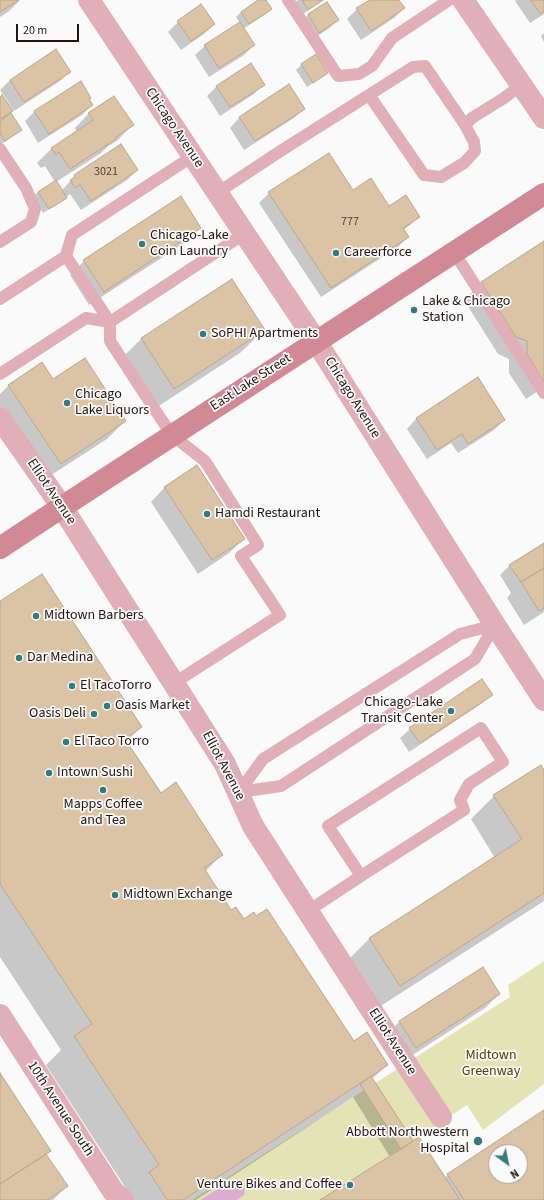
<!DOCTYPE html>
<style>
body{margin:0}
#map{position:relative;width:544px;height:1200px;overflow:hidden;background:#fafafa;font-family:"Source Sans 3",sans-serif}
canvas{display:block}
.north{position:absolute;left:488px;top:1144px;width:40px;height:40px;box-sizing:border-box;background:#fafafa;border:1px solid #a49f9d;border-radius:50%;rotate:147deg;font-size:11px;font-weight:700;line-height:16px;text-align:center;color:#231611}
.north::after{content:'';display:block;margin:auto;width:14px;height:18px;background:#337b83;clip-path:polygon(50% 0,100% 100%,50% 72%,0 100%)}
.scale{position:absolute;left:16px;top:24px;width:63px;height:18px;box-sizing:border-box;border:2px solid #231611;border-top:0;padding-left:5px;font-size:12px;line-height:14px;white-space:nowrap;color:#231611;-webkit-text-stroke:3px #fafafa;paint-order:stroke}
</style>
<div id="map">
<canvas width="544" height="1200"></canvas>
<div class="north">N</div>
<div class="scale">20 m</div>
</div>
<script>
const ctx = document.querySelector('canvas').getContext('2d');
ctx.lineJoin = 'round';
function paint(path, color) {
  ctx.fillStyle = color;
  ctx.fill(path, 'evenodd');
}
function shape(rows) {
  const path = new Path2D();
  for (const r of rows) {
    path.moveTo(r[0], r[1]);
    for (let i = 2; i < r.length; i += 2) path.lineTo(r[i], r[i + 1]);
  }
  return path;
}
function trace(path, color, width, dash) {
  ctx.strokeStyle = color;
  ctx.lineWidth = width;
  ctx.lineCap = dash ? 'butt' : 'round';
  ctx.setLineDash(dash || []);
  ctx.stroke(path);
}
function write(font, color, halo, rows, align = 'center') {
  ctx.font = font + ' "Source Sans 3",sans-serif';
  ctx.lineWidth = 3.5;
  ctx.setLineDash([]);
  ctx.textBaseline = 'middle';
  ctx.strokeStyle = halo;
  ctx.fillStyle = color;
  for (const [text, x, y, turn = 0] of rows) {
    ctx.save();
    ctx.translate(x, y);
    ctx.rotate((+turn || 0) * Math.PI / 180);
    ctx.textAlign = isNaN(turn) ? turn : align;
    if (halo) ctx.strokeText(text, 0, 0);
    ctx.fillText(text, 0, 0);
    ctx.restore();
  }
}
const green = shape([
 [544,961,544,1084,483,1130,467,1105,419,1137,321,1200,192,1200,510,997,508,985]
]);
const water = shape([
 [233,1182,239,1183,245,1189,244,1195,237,1200,200,1200,221,1187]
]);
const shadow = shape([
 [0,0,20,0,8,12,0,17],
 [260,0,265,0,271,9,266,14,243,29,254,45,244,55,209,77,195,55,205,46,240,23,236,17,241,12],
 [298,0,323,0,303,14,295,2],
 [371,0,398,0,404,8,394,18,361,40,347,19,357,9],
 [516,0,544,0,544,14,530,23,515,1],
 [327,3,338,20,328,29,309,42,298,25,308,15],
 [178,22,214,24,204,34,181,50,168,32],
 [544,33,544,42,541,36],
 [315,56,326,73,322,77,307,87,296,70,301,65],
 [70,71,60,81,14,111,0,90,10,80],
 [263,84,254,94,220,116,207,96,217,86],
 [289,86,304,108,294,118,244,150,230,128,239,118],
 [0,98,11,111,5,118,21,130,16,134,0,145],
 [88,99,92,105,82,115,38,143,25,121,35,111],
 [89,113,132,125,118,140,107,147,101,153,56,182,62,190,75,176,137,170,127,180,81,210,70,194,66,197,61,202,43,213,33,197,38,192,55,182,45,166,41,168,37,163,52,148,77,132,75,128],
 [352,191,389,207,419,217,409,226,403,230,408,237,398,247,321,297,259,203,269,193],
 [200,228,186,242,89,305,70,275,84,261],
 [544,242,544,387,526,399,509,373,509,359,498,354,464,300,482,282],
 [264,330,240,353,151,411,118,362,141,339],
 [478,379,504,420,494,430,458,453,451,443,427,459,407,429,416,419],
 [52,381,125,421,107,439,42,481,0,417,0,394,9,385],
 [165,487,244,539,229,553,198,574,151,502],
 [544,544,544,612,524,625,507,598,511,593,500,575,510,565],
 [0,603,141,727,126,742,160,794,222,854,205,872,231,911,243,920,354,1042,387,1065,372,1079,413,1142,444,1178,448,1175,544,1112,544,1200,323,1200,390,1157,353,1097,196,1200,122,1200,129,1193,46,1065,61,1050,0,957],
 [496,1152,520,1152,520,1176,496,1176],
 [491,695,481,704,409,752,400,738,410,729],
 [544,772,544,901,376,1009,346,962,369,939,495,858,471,819,494,796],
 [483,968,499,994,485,1008,402,1062,385,1036,399,1022],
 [0,1075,45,1155,67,1186,53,1200,0,1200]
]);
const building = shape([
 [0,0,19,0,0,12,0,0],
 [258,0,266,0,272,9,249,24,241,12,258,0],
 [302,0,323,0,308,10,302,0],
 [370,0,399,0,405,8,371,31,356,8,370,0],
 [531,0,544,0,544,11,540,14,531,0],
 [327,2,339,20,319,33,308,14,327,2],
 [201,4,215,24,191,41,177,21,201,4],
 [240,22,255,45,219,68,204,45,240,22],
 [56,49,71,72,24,102,10,80,56,49],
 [316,54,328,73,313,83,301,64,316,54],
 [251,63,265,85,230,107,216,86,251,63],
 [81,81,91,98,89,99,93,105,49,134,34,111,81,81],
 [289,84,305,109,255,141,239,117,289,84],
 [2,95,13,111,0,119,0,97,2,95],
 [114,96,134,125,116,137,116,139,70,169,59,152,56,155,51,148,93,120,88,113,114,96],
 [11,113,22,130,5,141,0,133,0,121,11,113],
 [121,144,138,170,91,201,80,185,75,188,70,180,75,177,74,175,121,144],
 [329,153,353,190,371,178,389,206,406,195,420,217,403,228,409,237,331,288,268,192,329,153],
 [56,180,67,198,49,209,38,192,56,180],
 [181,196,201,228,104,292,83,260,181,196],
 [544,241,544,382,527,354,527,341,516,337,481,282,544,241],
 [232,279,265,330,174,389,141,338,232,279],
 [85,358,126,421,61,464,8,385,42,362,53,379,85,358],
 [478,377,505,420,468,444,462,434,437,450,416,418,478,377],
 [197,465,245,539,212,560,164,487,197,465],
 [544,543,544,568,521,582,509,565,544,543],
 [544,568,544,608,539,611,521,582,544,568],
 [42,574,142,727,125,739,161,793,176,782,223,855,204,868,231,910,236,907,244,919,254,912,256,916,267,909,354,1041,367,1032,388,1065,183,1200,167,1200,149,1172,159,1165,74,1036,92,1024,0,884,0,601,42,574],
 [482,679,493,695,420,743,409,728,482,679],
 [541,765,544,770,544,893,400,986,369,938,522,839,493,795,541,765],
 [483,967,500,994,416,1048,399,1021,483,967],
 [0,1073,51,1151,0,1184,0,1073],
 [371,1076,413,1141,401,1149,360,1084,371,1076],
 [544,1110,544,1200,464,1200,447,1174,544,1110],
 [496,1152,520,1152,520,1176,496,1176,496,1152],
 [419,1137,460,1200,320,1200,401,1149,419,1137],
 [46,1154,68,1186,47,1200,0,1200,0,1184,46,1154]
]);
const service = shape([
 [288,0,338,76,359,74,372,66,392,38,449,0],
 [369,95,424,175,441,177,464,163,475,151,474,142,465,125],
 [0,149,26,188,35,209,31,222,0,242],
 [217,193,279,152,413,67,425,66,465,125,472,118,504,98,521,85],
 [454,252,544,393],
 [66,256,72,235,193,156],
 [0,299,66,256,110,322,244,234],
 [0,374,86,318,110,322,110,341,155,410,172,435,205,461,258,545,241,556,280,615,174,683],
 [239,792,281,786,475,659,495,625],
 [239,792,263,759,460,634,495,625],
 [308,911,361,876,328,826,481,728,503,762,469,784,460,800,464,810,361,876]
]);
const minor = shape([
 [463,0,544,118],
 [0,418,62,507,225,764,253,826,399,1053,441,1117],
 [0,1015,113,1191,123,1200]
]);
const tertiary = shape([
 [89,0,316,341,495,625,544,700]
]);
const secondary = shape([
 [0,548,62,507,544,194]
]);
const markers = [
 [142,244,4,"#337b83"],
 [336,253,4,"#337b83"],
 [414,310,4,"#337b83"],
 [203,334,4,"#337b83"],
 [67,403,4,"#337b83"],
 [207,514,4,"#337b83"],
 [36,616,4,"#337b83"],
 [19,658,4,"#337b83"],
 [72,686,4,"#337b83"],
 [107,706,4,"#337b83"],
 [451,711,4,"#337b83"],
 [94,714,4,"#337b83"],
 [66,742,4,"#337b83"],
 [49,773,4,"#337b83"],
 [103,790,4,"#337b83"],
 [115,895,4,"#337b83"],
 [478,1141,5,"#337b83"],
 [350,1185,4,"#337b83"]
];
const numberNames = [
 ["3021",106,172],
 ["777",350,222]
];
const streetNames = [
 ["Chicago Avenue",174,128,56],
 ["East Lake Street",251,383,-33],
 ["Chicago Avenue",352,398,58],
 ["Elliot Avenue",51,492,56],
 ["Elliot Avenue",223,766,62],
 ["Elliot Avenue",392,1042,57],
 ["10th Avenue South",60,1109,57]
];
const poiNames = [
 ["Chicago-Lake",150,236],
 ["Coin Laundry",150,252],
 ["Careerforce",344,253],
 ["Lake & Chicago",422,302],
 ["Station",422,318],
 ["SoPHI Apartments",211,334],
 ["Chicago",75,395],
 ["Lake Liquors",75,411],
 ["Hamdi Restaurant",215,514],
 ["Midtown Barbers",44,616],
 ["Dar Medina",27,658],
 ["El TacoTorro",80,686],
 ["Chicago-Lake",443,703,"right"],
 ["Transit Center",443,719,"right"],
 ["Oasis Market",115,706],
 ["Oasis Deli",86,714,"right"],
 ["El Taco Torro",74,742],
 ["Intown Sushi",57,773],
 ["Mapps Coffee",103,805,"center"],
 ["and Tea",103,821,"center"],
 ["Midtown Exchange",123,895],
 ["Abbott Northwestern",469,1133,"right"],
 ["Hospital",469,1149,"right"],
 ["Venture Bikes and Coffee",342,1185,"right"]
];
const parkNames = [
 ["Midtown",491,1056],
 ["Greenway",491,1072]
];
paint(green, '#e4e3b5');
paint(water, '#dbadd0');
paint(shadow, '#0003');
paint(building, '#dbc3a6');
trace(building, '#bda689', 1);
trace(service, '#e1afb7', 12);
trace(minor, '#e1afb7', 22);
trace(tertiary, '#e1afb7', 22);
trace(secondary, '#d18996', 22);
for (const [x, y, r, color] of markers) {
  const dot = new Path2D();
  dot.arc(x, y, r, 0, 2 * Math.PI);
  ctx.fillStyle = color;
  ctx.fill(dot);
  trace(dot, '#fafafa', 1.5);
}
write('12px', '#514136', null, numberNames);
write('14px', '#231611', '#fafafa', streetNames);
write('14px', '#231611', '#fafafa', poiNames, 'left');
write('14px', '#4a4602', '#fafafa', parkNames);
</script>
